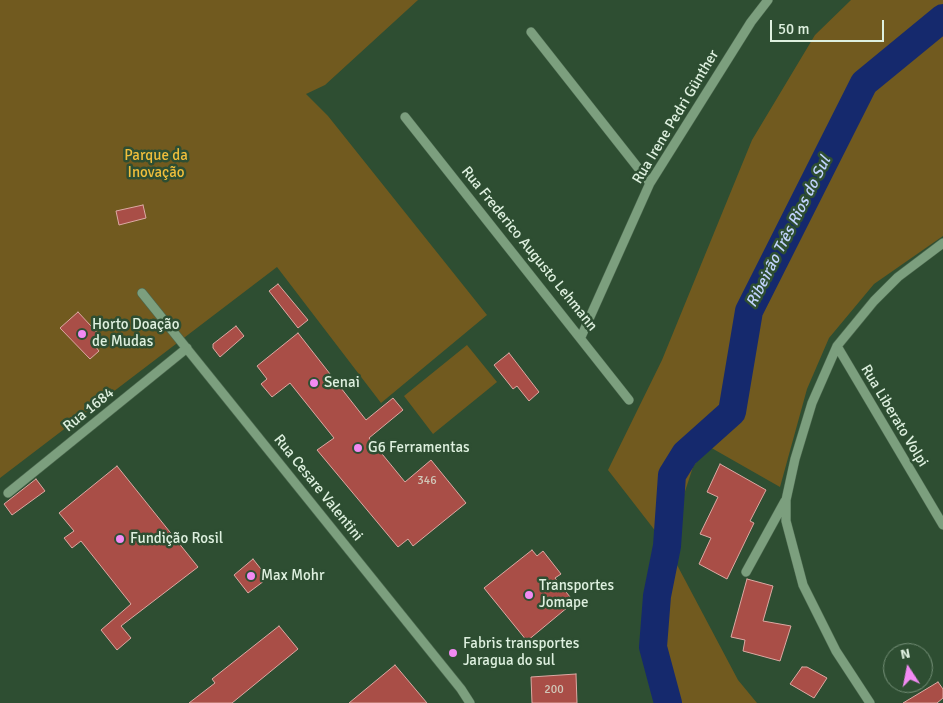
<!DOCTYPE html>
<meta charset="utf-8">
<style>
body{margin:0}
#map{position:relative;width:943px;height:703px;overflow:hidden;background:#2e4e32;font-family:Signika,sans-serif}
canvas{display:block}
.north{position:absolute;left:883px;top:643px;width:50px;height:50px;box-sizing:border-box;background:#2e4e32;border:1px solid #748f77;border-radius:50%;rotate:349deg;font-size:14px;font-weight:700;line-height:20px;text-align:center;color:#def0df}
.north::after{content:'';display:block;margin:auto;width:18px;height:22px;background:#f28af3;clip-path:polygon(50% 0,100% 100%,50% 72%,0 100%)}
.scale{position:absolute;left:770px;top:20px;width:114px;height:22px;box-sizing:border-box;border:2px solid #def0df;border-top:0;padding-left:6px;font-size:15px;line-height:18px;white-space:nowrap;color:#def0df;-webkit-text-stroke:4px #2e4e32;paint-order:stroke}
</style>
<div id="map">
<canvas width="943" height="703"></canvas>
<div class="north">N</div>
<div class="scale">50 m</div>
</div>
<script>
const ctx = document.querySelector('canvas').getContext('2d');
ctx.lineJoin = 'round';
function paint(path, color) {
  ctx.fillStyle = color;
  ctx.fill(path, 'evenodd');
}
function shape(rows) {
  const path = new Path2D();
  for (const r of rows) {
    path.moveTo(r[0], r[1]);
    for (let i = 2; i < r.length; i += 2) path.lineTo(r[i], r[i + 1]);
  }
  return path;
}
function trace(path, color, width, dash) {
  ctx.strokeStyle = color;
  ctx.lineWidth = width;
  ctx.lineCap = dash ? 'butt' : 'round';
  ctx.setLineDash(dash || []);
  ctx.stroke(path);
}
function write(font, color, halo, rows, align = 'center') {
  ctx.font = font + ' Signika,sans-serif';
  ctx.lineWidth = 5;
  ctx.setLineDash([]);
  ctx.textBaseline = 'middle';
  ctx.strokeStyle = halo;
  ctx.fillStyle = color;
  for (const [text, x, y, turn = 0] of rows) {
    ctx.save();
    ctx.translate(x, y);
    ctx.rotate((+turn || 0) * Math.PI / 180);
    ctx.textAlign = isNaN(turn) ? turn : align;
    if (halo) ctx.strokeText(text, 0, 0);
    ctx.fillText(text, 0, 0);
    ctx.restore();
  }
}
const green = shape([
 [0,0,418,0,325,85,306,94,328,116,487,315,381,403,277,267,0,478],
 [851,0,943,0,943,236,874,284,829,338,807,389,780,487,708,446,693,467,667,546,738,680,757,703,668,703,653,647,657,596,667,546,608,470,662,360,752,140,815,35],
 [467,345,497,382,433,434,404,396]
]);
const river = shape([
 [668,703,653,647,657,596,667,546,672,475,685,454,732,412,749,311,864,83,943,18]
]);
const building = shape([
 [143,205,146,218,119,225,116,211,143,205],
 [278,284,308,320,298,328,269,291,278,284],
 [78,312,103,339,95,346,99,351,90,359,60,328,78,312],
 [236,326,244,336,220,357,213,348,213,344,236,326],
 [298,333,366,420,393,398,403,410,369,438,405,482,431,460,466,503,413,546,408,539,398,547,317,450,334,438,290,383,272,397,261,384,267,379,257,366,298,333],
 [509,353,539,392,529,401,517,386,513,389,494,365,509,353],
 [720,464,766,490,750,521,754,523,727,579,699,564,711,538,700,534,718,497,707,492,720,464],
 [117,466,198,567,121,626,131,638,117,650,101,630,131,604,81,541,72,548,64,538,74,531,59,513,117,466],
 [36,479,45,491,12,515,4,504,36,479],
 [532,550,537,556,543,551,561,574,555,578,574,602,527,641,484,588,532,550],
 [253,559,268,578,248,593,234,575,253,559],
 [747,579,773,586,763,621,791,626,780,661,743,651,745,640,731,637,747,579],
 [279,626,298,649,232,703,189,703,215,683,212,679,279,626],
 [395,665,427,703,349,703,395,665],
 [802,667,807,667,827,678,814,698,790,684,802,667],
 [576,674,577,703,532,703,531,677,576,674],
 [938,682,943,689,943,698,937,703,903,703,938,682]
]);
const minor = shape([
 [531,32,650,183],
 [405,117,629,400],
 [142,293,461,689,470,703],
 [581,337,650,183,751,22,768,0],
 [837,346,943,525],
 [8,493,187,348],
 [746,572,785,501],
 [870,703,836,651,803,585,786,521,786,500,795,459,812,403,837,346,874,301,898,277,943,243]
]);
const markers = [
 [82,334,5,"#f28af3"],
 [314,383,5,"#f28af3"],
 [358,448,5,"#f28af3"],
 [120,539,5,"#f28af3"],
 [251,576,5,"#f28af3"],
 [529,595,5,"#f28af3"],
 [453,653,5,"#f28af3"]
];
const numberNames = [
 ["346",427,481],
 ["200",554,690]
];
const streetNames = [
 ["Rua Irene Pedri Günther",676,117,-59],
 ["Rua Frederico Augusto Lehmann",529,249,51],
 ["Rua 1684",89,410,-39],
 ["Rua Liberato Volpi",894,416,59],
 ["Rua Cesare Valentini",318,488,51]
];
const parkNames = [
 ["Parque da",156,156],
 ["Inovação",156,173]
];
const poiNames = [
 ["Horto Doação",92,325],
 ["de Mudas",92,342],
 ["Senai",324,383],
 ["G6 Ferramentas",368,448],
 ["Fundição Rosil",130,539],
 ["Max Mohr",261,576],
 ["Transportes",539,586],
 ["Jomape",539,603],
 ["Fabris transportes",463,644],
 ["Jaragua do sul",463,661]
];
const waterNames = [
 ["Ribeirão Três Rios do Sul",789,232,-63]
];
paint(green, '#715a1f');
trace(river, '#15296d', 28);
paint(building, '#a94e47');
trace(building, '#dca9a3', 1);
trace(minor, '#4d6950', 10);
trace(minor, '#7c9f7e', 9);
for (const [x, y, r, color] of markers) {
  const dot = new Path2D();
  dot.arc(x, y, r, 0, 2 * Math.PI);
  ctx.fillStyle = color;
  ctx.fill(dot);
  trace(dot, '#2e4e32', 2);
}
write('12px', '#d1c8b9', null, numberNames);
write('15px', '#def0df', '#2e4e32', streetNames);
write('15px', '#f0be3b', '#2e4e32', parkNames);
write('15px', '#def0df', '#2e4e32', poiNames, 'left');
write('italic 16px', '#c1d3fc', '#2e4e32', waterNames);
</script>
